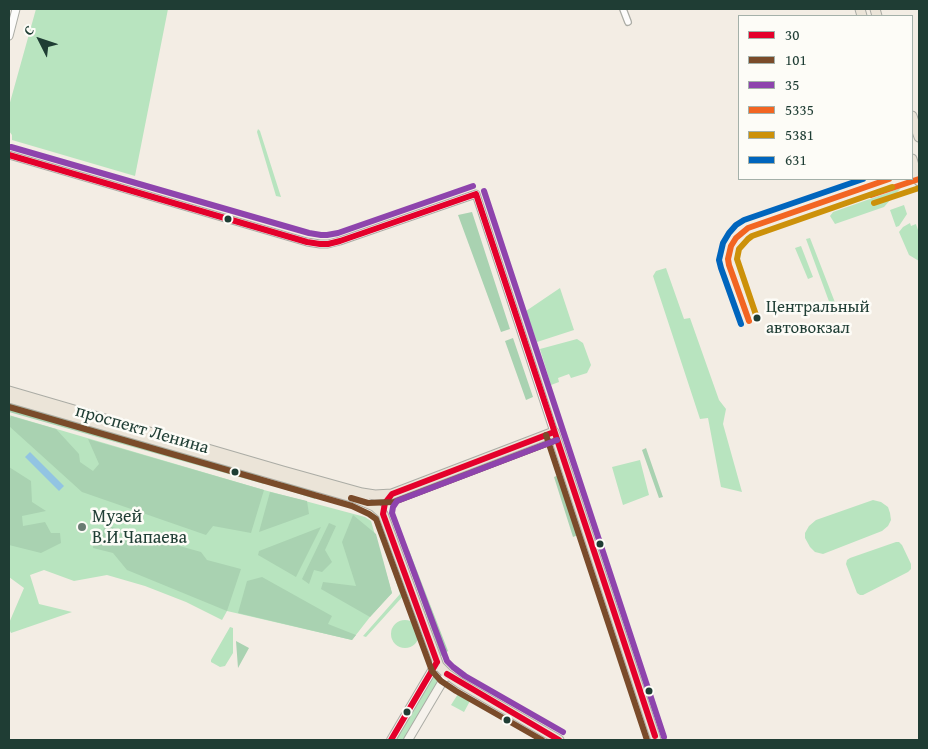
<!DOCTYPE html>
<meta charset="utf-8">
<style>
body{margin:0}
#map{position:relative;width:928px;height:749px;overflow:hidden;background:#f3ede4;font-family:"Gentium Book Plus",serif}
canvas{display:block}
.frame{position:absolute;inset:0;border:10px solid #1f3d34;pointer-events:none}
.legend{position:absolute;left:738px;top:15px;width:175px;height:165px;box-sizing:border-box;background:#fdfcf7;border:1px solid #a4b0a9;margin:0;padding:6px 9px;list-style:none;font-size:15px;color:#1f3d34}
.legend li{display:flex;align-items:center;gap:10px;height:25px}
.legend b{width:25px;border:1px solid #a4b0a9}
.north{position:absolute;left:15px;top:15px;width:50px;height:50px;-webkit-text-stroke:4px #fdfcf7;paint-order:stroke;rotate:311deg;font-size:14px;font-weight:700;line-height:20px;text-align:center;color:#1f3d34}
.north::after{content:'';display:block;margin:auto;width:18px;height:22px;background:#1f3d34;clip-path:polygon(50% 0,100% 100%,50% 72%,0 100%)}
</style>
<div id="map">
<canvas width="928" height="749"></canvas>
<div class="frame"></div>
<ul class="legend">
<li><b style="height:6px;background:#e4002b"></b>30</li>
<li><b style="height:6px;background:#7a4b2a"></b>101</li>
<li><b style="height:6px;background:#8e44ad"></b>35</li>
<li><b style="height:6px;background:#f26522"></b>5335</li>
<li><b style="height:6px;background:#cc910a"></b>5381</li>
<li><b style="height:6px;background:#0065bd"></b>631</li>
</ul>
<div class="north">С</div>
</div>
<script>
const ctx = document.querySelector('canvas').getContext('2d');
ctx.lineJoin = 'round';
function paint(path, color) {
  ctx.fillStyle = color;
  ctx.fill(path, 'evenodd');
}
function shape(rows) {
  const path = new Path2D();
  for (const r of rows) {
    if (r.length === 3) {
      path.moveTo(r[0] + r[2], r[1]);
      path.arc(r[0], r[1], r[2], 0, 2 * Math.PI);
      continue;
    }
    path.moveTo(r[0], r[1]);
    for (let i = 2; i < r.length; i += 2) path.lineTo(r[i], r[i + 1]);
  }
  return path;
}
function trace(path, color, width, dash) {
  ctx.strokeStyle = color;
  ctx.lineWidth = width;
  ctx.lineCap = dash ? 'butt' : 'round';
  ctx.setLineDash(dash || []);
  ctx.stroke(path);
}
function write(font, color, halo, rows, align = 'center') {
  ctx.font = font + ' "Gentium Book Plus",serif';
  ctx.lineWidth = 5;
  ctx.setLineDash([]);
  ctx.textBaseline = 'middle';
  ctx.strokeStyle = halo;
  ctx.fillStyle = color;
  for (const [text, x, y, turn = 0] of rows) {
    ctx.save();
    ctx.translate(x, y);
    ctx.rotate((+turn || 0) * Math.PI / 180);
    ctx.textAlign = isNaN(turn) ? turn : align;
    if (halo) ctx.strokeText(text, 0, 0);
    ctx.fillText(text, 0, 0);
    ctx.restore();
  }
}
const green = shape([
 [36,9,168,9,135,176,12,140,12,135,9,131,9,106],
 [258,129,260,131,281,197,276,196,257,132],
 [901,188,884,207,835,224,830,216,833,212],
 [904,205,907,214,899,226,896,227,890,210],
 [910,223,911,226,916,224,919,233,919,261,909,255,899,232,903,227],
 [810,238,836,305,835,314,834,315,806,239],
 [801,246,813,277,808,279,795,248],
 [666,268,684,319,690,318,719,400,726,409,723,424,742,492,721,487,708,418,700,419,653,276,656,271],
 [560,288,574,330,537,342,526,311],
 [577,339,583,343,591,365,587,373,571,378,569,374,558,378,559,382,551,385,540,349],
 [9,415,264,490,365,517,371,521,392,593,370,617,352,640,227,611,222,620,186,602,145,586,107,575,74,581,44,570,30,575,39,604,72,612,11,633,9,629,9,623,24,588,9,577],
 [640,460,649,495,623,505,612,467],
 [873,500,881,502,888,507,890,513,891,520,888,526,882,531,823,554,815,552,810,547,805,538,805,533,809,526,816,520],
 [379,519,405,594,366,637,363,636,400,594,376,520],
 [896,542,899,542,902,545,911,564,911,569,908,572,863,595,860,595,857,593,846,564,847,560,850,558],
 [405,634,14],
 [230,627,233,628,233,653,225,666,220,667,211,662,211,660],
 [433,677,434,677,439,681,406,740,395,740],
 [458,694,470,701,464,712,451,705]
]);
const forest = shape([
 [472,212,510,329,501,332,458,215],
 [513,338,533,397,526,400,505,341],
 [9,403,260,475,264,484,9,412],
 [11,416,56,429,79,454,80,462,93,471,99,464,88,439,264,490,251,533,213,526,206,535,82,492,9,426,9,421],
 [646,448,663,497,659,498,642,450],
 [9,467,31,481,32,502,46,511,22,516,23,526,45,522,51,533,60,533,61,543,41,553,9,545],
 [559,475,578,535,573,537,554,477],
 [286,481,310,487,317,494,315,499,274,486],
 [270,492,307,501,309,514,259,532],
 [353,515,376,534,392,593,370,617,321,589,323,582,356,586,342,542],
 [329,523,336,526,325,550,332,562,322,572,314,570,309,584,302,579],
 [105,525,201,552,207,560,241,569,227,611,127,570,113,553,93,548,95,532,102,534],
 [321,527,296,577,258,555,259,551],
 [409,550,448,651,441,656,405,555],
 [262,577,332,616,328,624,356,635,352,640,238,613,247,581],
 [236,641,249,648,238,668]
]);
const water = shape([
 [30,452,64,486,59,491,25,457]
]);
const minor = shape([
 [623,9,628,22]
]);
const tertiary = shape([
 [9,36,16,9],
 [9,155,307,242,320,244,328,244,340,241,476,194,554,432]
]);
const secondary = shape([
 [391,740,437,662],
 [408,740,447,674]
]);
const primary = shape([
 [860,9,862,16],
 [875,9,877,16],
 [912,116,919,137],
 [912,159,919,181],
 [9,391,283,471,362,493,375,495,392,494,554,432,656,740],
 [9,398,355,498,374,506,383,514,439,666,447,674,460,683,559,740]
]);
const bus1 = shape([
 [9,155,307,242,320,244,328,244,340,241,476,194],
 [476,194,655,736],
 [437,662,383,514,385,503,392,494,554,432],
 [447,674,559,740],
 [391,740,437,662]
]);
const bus2 = shape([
 [9,407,352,506,369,514,376,519,432,671,441,681,456,691,542,740],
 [546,435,647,740],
 [351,498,368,503,394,502,557,440]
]);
const bus3 = shape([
 [11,147,309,233,321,235,327,235,338,233,473,186],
 [484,191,664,737],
 [557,440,397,501,393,507,392,513,447,661,453,667,465,676,563,732]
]);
const bus4 = shape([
 [871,195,919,179],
 [749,321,729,265,728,259,731,246,736,238,748,228,889,179]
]);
const bus5 = shape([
 [874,203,919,188],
 [757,318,737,259,739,249,748,239,752,236,892,187]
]);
const bus6 = shape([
 [741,324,721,268,719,260,723,243,729,233,736,225,744,220,863,179]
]);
const markers = [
 [228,219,4.5,"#1f3d34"],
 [757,318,4.5,"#1f3d34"],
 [235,472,4.5,"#1f3d34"],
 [82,527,5,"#697b72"],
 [600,544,4.5,"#1f3d34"],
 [649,691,4.5,"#1f3d34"],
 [407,712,4.5,"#1f3d34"],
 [507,720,4.5,"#1f3d34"]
];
const busNames = [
 ["Центральный",766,308],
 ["автовокзал",766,329]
];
const streetNames = [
 ["проспект Ленина",142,430,16]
];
const poiNames = [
 ["Музей",92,517],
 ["В.И.Чапаева",92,538]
];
paint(green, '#b8e4bf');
paint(forest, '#a9d2b1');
paint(water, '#92c4e2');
trace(minor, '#abaca5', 8);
trace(tertiary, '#abaca5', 9);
trace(secondary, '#abaca5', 10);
trace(primary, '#abaca5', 11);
trace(minor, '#fdfcfb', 5.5);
trace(tertiary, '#fdfcfb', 7);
trace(secondary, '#f6f2ec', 8);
trace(primary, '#ebe4d8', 9);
trace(bus1, '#e4002b', 6);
trace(bus2, '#7a4b2a', 6);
trace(bus3, '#8e44ad', 6);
trace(bus4, '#f26522', 6);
trace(bus5, '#cc910a', 6);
trace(bus6, '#0065bd', 6);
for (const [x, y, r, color] of markers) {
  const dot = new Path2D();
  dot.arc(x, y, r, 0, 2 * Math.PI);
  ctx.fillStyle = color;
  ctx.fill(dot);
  trace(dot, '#fdfcf7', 2);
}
write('17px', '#1f3d34', '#fdfcf7', busNames, 'left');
write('18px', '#1f3d34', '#fdfcf7', streetNames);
write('18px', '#1f3d34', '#fdfcf7', poiNames, 'left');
</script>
